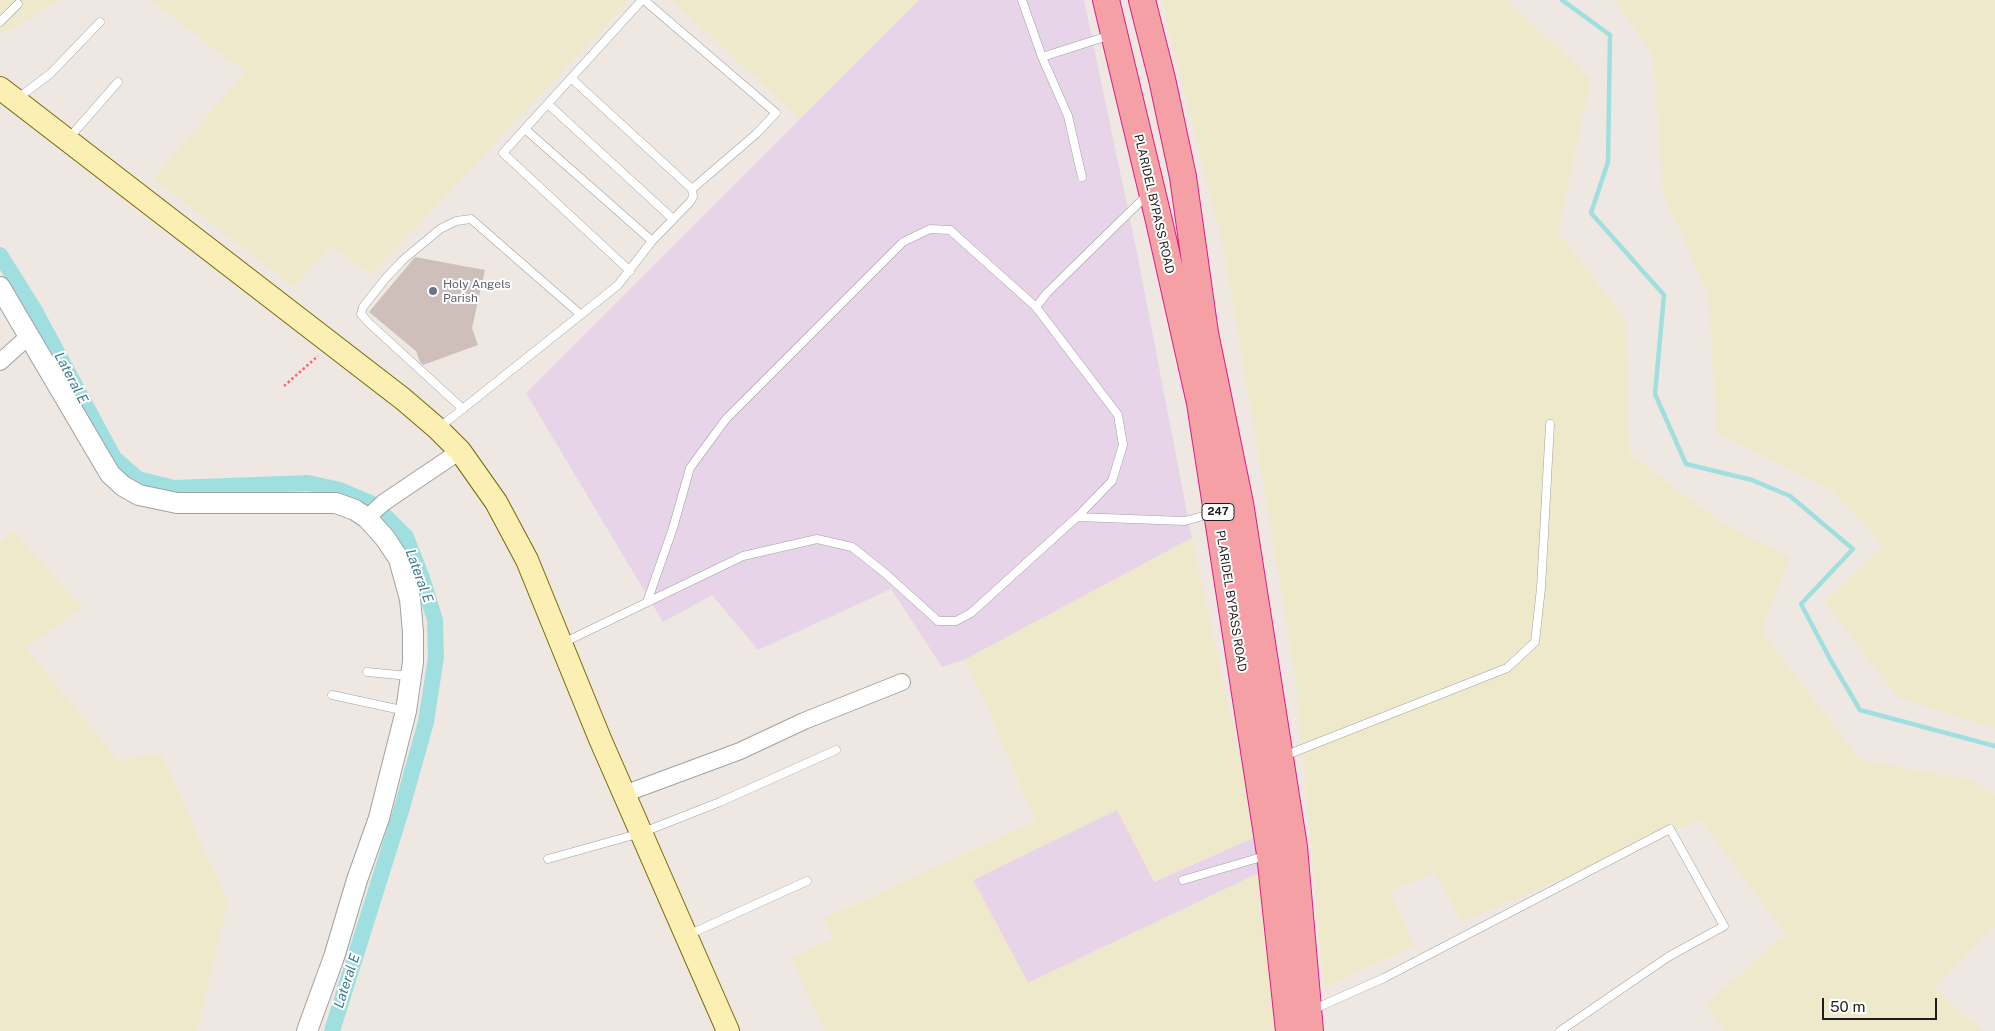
<!DOCTYPE html>
<style>
body{margin:0}
#map{position:relative;width:1995px;height:1031px;overflow:hidden;background:#efe8e2;font-family:"Public Sans",sans-serif}
canvas{display:block}
.scale{position:absolute;left:1822px;top:998px;width:115px;height:22px;box-sizing:border-box;border:2px solid #1d1d1d;border-top:0;padding-left:6px;font-size:15px;line-height:18px;white-space:nowrap;color:#1d1d1d;-webkit-text-stroke:4px #fff;paint-order:stroke}
</style>
<div id="map">
<canvas width="1995" height="1031"></canvas>
<div class="scale">50 m</div>
</div>
<script>
const ctx = document.querySelector('canvas').getContext('2d');
ctx.lineJoin = 'round';
function paint(path, color) {
  ctx.fillStyle = color;
  ctx.fill(path, 'evenodd');
}
function shape(rows) {
  const path = new Path2D();
  for (const r of rows) {
    path.moveTo(r[0], r[1]);
    for (let i = 2; i < r.length; i += 2) path.lineTo(r[i], r[i + 1]);
  }
  return path;
}
function trace(path, color, width, dash) {
  ctx.strokeStyle = color;
  ctx.lineWidth = width;
  ctx.lineCap = dash ? 'butt' : 'round';
  ctx.setLineDash(dash || []);
  ctx.stroke(path);
}
function write(font, color, halo, rows, align = 'center') {
  ctx.font = font + ' "Public Sans",sans-serif';
  ctx.lineWidth = 4;
  ctx.setLineDash([]);
  ctx.textBaseline = 'middle';
  ctx.strokeStyle = halo;
  ctx.fillStyle = color;
  for (const [text, x, y, turn = 0] of rows) {
    ctx.save();
    ctx.translate(x, y);
    ctx.rotate((+turn || 0) * Math.PI / 180);
    ctx.textAlign = isNaN(turn) ? turn : align;
    if (halo) ctx.strokeText(text, 0, 0);
    ctx.fillText(text, 0, 0);
    ctx.restore();
  }
}
const industrial = shape([
 [919,0,1084,0,1136,248,1192,538,964,660,942,667,891,589,758,650,712,595,663,622,526,393],
 [1118,809,1154,882,1257,836,1261,872,1028,983,973,880]
]);
const farmland = shape([
 [0,0,61,0,0,35],
 [150,0,630,0,371,275,332,246,293,287,153,178,245,72],
 [671,0,919,0,800,118],
 [1162,0,1507,0,1591,79,1558,232,1626,320,1629,453,1720,522,1790,557,1762,632,1860,759,1971,780,1995,795,1995,926,1934,988,1983,1031,1725,1031,1705,1005,1785,934,1700,820,1461,922,1435,872,1391,892,1414,946,1324,988,1295,675,1224,252],
 [1614,0,1995,0,1995,729,1898,698,1824,602,1883,546,1832,490,1717,433,1708,295,1663,193,1653,56],
 [13,531,83,607,26,648,118,760,162,754,228,903,197,1031,0,1031,0,543],
 [1192,538,1257,836,1154,882,1117,810,973,880,1028,983,1261,872,1278,1031,824,1031,791,958,833,939,825,918,1036,821,1003,746,986,703,964,660]
]);
const stream = shape([
 [1562,0,1610,35,1608,162,1591,213,1664,295,1655,394,1686,464,1752,480,1790,496,1853,549,1801,604,1830,659,1860,710,1995,746]
]);
const canal = shape([
 [0,255,35,311,114,458,138,479,174,488,308,483,340,490,373,504,406,537,422,578,435,620,436,657,426,722,401,811,332,1031]
]);
const building = shape([
 [415,257,485,270,472,328,478,345,423,365,420,362,416,351,369,312]
]);
const path = shape([
 [284,386,318,356]
]);
const service = shape([
 [1022,0,1042,57,1068,116,1082,177],
 [0,22,18,4],
 [1042,57,1111,35],
 [571,78,692,189],
 [17,99,51,73,100,22],
 [548,104,673,219],
 [525,129,652,241],
 [69,138,118,82],
 [630,271,503,153,642,0],
 [463,409,369,323,361,314,363,307,385,279,404,259,440,229,456,221,471,219,580,314],
 [440,427,618,285,652,241,690,202,693,197,692,189,756,134,776,113,644,0],
 [1077,517,1185,521,1214,513],
 [647,602,673,528,690,468,726,419,903,242,930,229,950,230,1036,307],
 [563,643,743,556,817,539,852,547,886,574,938,621,956,621,971,613,1077,517,1112,481,1123,445,1118,415,1036,307,1047,293,1147,195],
 [367,672,409,676],
 [332,695,406,711],
 [1284,756,1507,668,1535,642,1541,588,1550,424],
 [548,859,641,833,720,802,836,750],
 [1183,880,1265,856],
 [688,935,807,881],
 [1312,1010,1384,978,1670,829,1724,926,1668,957,1560,1031]
]);
const minor = shape([
 [0,362,29,336],
 [367,518,383,503,460,451],
 [624,794,740,751,804,721,902,682]
]);
const tertiary = shape([
 [0,287,110,474,123,486,139,495,177,503,336,503,355,510,367,518,385,538,399,559,410,599,413,632,413,662,406,711,379,818,357,880,334,957,307,1031]
]);
const secondary = shape([
 [0,88,403,399,438,429,460,451,496,502,527,560,600,739,728,1031]
]);
const trunk = shape([
 [1106,0,1159,221,1200,403,1270,854,1289,1031],
 [1142,0,1162,79,1183,177,1205,333,1240,503,1294,847,1310,1031]
]);
const markers = [
 [433,291,5,"#6b7280"]
];
const shields = [
 [1218,512,32]
];
const shieldNames = [
 ["247",1218,512]
];
const streetNames = [
 ["PLARIDEL BYPASS ROAD",1154,204,77],
 ["PLARIDEL BYPASS ROAD",1231,601,81]
];
const worshipNames = [
 ["Holy Angels",443,284],
 ["Parish",443,298]
];
const waterNames = [
 ["Lateral E",71,378,62],
 ["Lateral E",419,576,70],
 ["Lateral E",347,981,-72]
];
paint(industrial, '#e7d4e8');
paint(farmland, '#efe9cc');
trace(stream, '#a0dfdf', 4.5);
trace(canal, '#a0dfdf', 16);
paint(building, '#cfbfbb');
trace(service, '#a1a1a1', 9);
trace(minor, '#a1a1a1', 18);
trace(tertiary, '#a1a1a1', 22);
trace(secondary, '#786900', 24);
trace(trunk, '#e01b8c', 28);
trace(path, '#ff6377', 2.5, [2.5, 2.5]);
trace(service, '#fff', 8);
trace(minor, '#fff', 16);
trace(tertiary, '#fff', 20);
trace(secondary, '#fcefb3', 22);
trace(trunk, '#f4a0a4', 26);
for (const [x, y, r, color] of markers) {
  const dot = new Path2D();
  dot.arc(x, y, r, 0, 2 * Math.PI);
  ctx.fillStyle = color;
  ctx.fill(dot);
  trace(dot, '#fff', 2);
}
for (const [x, y, w] of shields) {
  const box = new Path2D();
  box.roundRect(x - w / 2, y - 8.5, w, 17, 4);
  ctx.fillStyle = '#fff';
  ctx.fill(box);
  trace(box, '#1d1d1d', 1);
}
write('bold 11px', '#1d1d1d', null, shieldNames);
write('12px', '#1d1d1d', '#fff', streetNames);
write('12px', '#5b616d', '#fff', worshipNames, 'left');
write('italic 14px', '#3b7a91', '#fff', waterNames);
</script>
